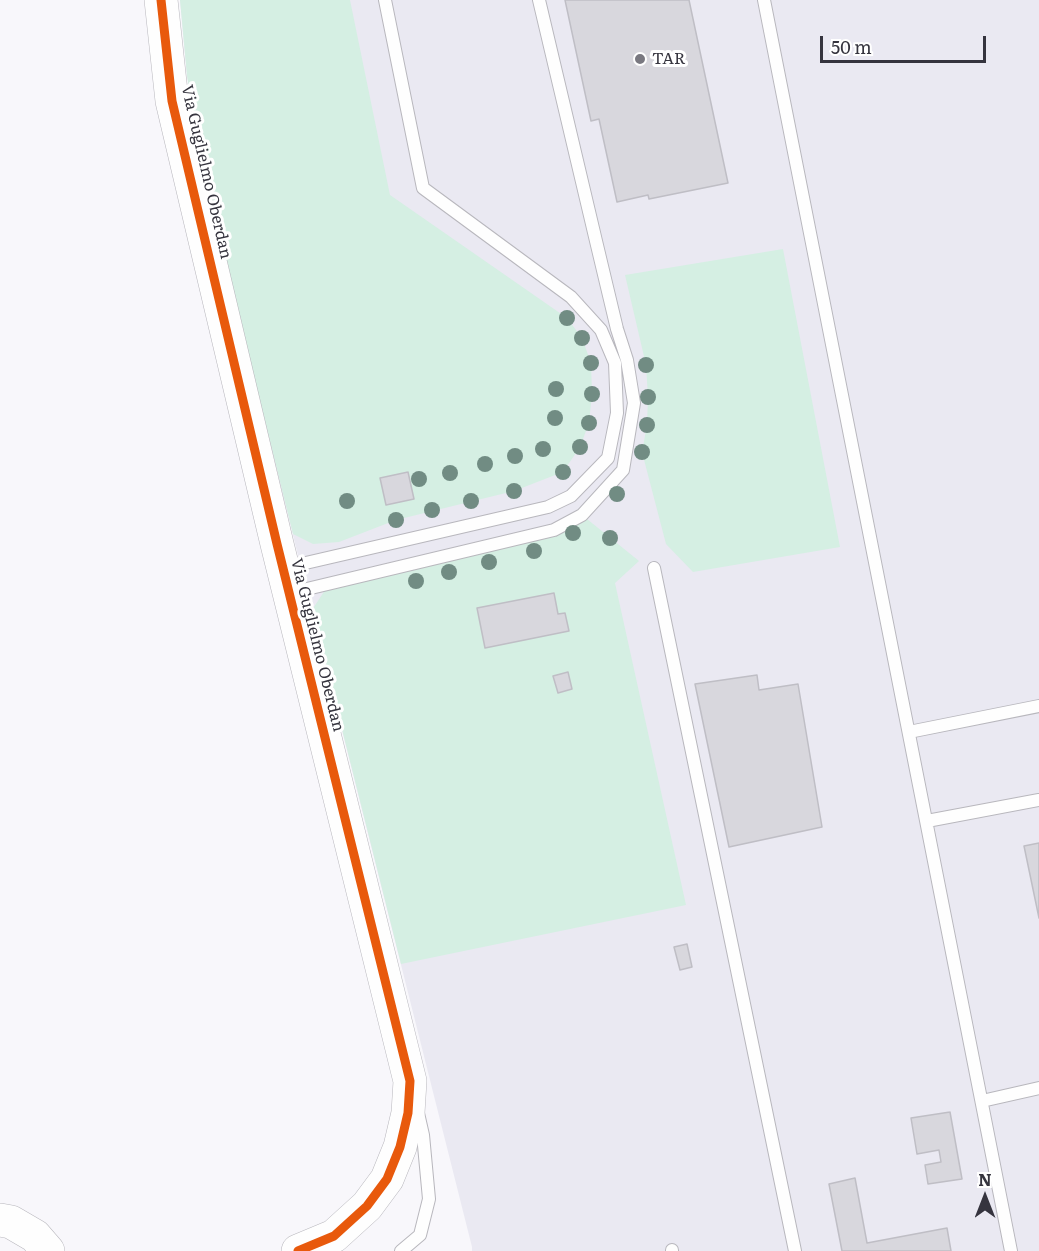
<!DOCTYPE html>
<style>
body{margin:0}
#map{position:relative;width:1039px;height:1251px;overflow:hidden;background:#f8f7fb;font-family:Literata,serif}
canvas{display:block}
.north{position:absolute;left:955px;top:1167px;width:60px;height:60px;-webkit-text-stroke:4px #fff;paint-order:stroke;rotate:0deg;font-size:16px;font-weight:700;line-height:24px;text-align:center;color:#35343e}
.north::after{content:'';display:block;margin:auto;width:21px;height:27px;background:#35343e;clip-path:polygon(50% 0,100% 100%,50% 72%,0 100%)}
.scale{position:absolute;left:820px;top:36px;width:166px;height:27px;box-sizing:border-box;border:3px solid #35343e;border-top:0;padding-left:8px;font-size:18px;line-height:21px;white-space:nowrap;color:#35343e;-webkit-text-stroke:4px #fff;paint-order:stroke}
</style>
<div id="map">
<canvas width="1039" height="1251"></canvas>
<div class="north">N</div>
<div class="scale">50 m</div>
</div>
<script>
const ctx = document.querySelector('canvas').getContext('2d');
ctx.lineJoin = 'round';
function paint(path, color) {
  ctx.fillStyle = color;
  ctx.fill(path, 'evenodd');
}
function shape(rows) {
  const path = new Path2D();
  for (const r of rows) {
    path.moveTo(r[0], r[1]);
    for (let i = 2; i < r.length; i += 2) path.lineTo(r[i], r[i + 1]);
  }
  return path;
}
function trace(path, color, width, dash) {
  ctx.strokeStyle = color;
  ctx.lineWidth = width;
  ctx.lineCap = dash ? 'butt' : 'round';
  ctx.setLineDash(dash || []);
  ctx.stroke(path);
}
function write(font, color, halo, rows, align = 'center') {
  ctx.font = font + ' Literata,serif';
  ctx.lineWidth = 6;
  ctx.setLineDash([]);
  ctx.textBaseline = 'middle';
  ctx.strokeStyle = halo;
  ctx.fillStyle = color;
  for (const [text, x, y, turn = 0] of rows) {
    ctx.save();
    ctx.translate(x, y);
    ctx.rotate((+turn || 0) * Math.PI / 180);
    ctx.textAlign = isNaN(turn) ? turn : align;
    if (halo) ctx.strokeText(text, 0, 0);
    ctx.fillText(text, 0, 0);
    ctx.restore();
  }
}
const built = shape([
 [180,0,1039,0,1039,1251,472,1251,472,1247,263,416,187,76]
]);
const green = shape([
 [180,0,350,0,390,195,567,318,582,338,591,363,592,394,589,423,580,447,563,472,514,491,396,520,339,542,313,544,293,534,201,163,187,76],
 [783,249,840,547,693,572,666,544,642,452,647,425,648,397,646,365,625,275],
 [582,515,639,561,615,583,686,905,401,964,312,610,329,584,554,530]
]);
const building = shape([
 [565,0,689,0,728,183,649,199,648,195,617,202,599,119,591,121,565,0],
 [408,472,414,499,386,505,380,478,408,472],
 [554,593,558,614,565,613,569,631,485,648,477,608,554,593],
 [568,672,572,689,558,693,553,676,568,672],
 [757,675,759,690,798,684,822,827,729,847,695,684,757,675],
 [1039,843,1039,918,1024,846,1039,843],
 [687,944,692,967,680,970,674,947,687,944],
 [950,1112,962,1179,928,1184,925,1165,941,1162,939,1150,917,1154,911,1118,950,1112],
 [855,1178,867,1243,947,1228,951,1251,842,1251,829,1184,855,1178]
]);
const service = shape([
 [764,0,1011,1251],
 [284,568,548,507,571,496,608,458,617,413,615,363,601,330,571,297,423,188,385,0],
 [654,568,795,1251],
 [290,593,554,530,582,515,623,470,634,403,627,360,617,329,596,241,539,0],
 [909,732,1039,706],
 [927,821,1039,800],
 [982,1101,1039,1088],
 [672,1250,672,1251],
 [401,1251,420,1235,429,1199,423,1135,418,1113]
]);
const secondary = shape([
 [161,0,172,101,277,544,410,1081,408,1113,400,1147,387,1179,367,1206,334,1236,298,1251],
 [0,1220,11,1222,35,1236,48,1251]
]);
const cycleway = shape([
 [161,0,172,101,277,544,410,1081,408,1113,400,1147,387,1179,367,1206,334,1236,298,1251]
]);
const trees = [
 [567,318],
 [582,338],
 [591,363],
 [646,365],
 [556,389],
 [592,394],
 [648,397],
 [555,418],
 [589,423],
 [647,425],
 [580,447],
 [543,449],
 [642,452],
 [515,456],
 [485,464],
 [563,472],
 [450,473],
 [419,479],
 [514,491],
 [617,494],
 [347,501],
 [471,501],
 [432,510],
 [396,520],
 [573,533],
 [610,538],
 [534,551],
 [489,562],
 [449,572],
 [416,581]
];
const markers = [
 [640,59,6,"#797880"]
];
const poiNames = [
 ["TAR",652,59]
];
const streetNames = [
 ["Via Guglielmo Oberdan",206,172,77],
 ["Via Guglielmo Oberdan",317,645,76]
];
paint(built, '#eae9f2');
paint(green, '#d5efe3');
paint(building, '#d8d7dd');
trace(building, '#bfbec5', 1.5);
trace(service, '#b8b7bd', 14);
trace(secondary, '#b8b7bd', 34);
trace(service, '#fefefe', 12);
trace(secondary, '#fefefe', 33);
trace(cycleway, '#e8590c', 9);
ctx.fillStyle = '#718c83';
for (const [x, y] of trees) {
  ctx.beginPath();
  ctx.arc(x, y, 8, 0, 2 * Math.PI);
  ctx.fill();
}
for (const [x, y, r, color] of markers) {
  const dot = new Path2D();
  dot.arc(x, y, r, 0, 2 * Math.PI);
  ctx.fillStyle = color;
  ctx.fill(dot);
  trace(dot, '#fff', 2);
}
write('16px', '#35343e', '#fff', poiNames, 'left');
write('16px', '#35343e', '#fff', streetNames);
</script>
